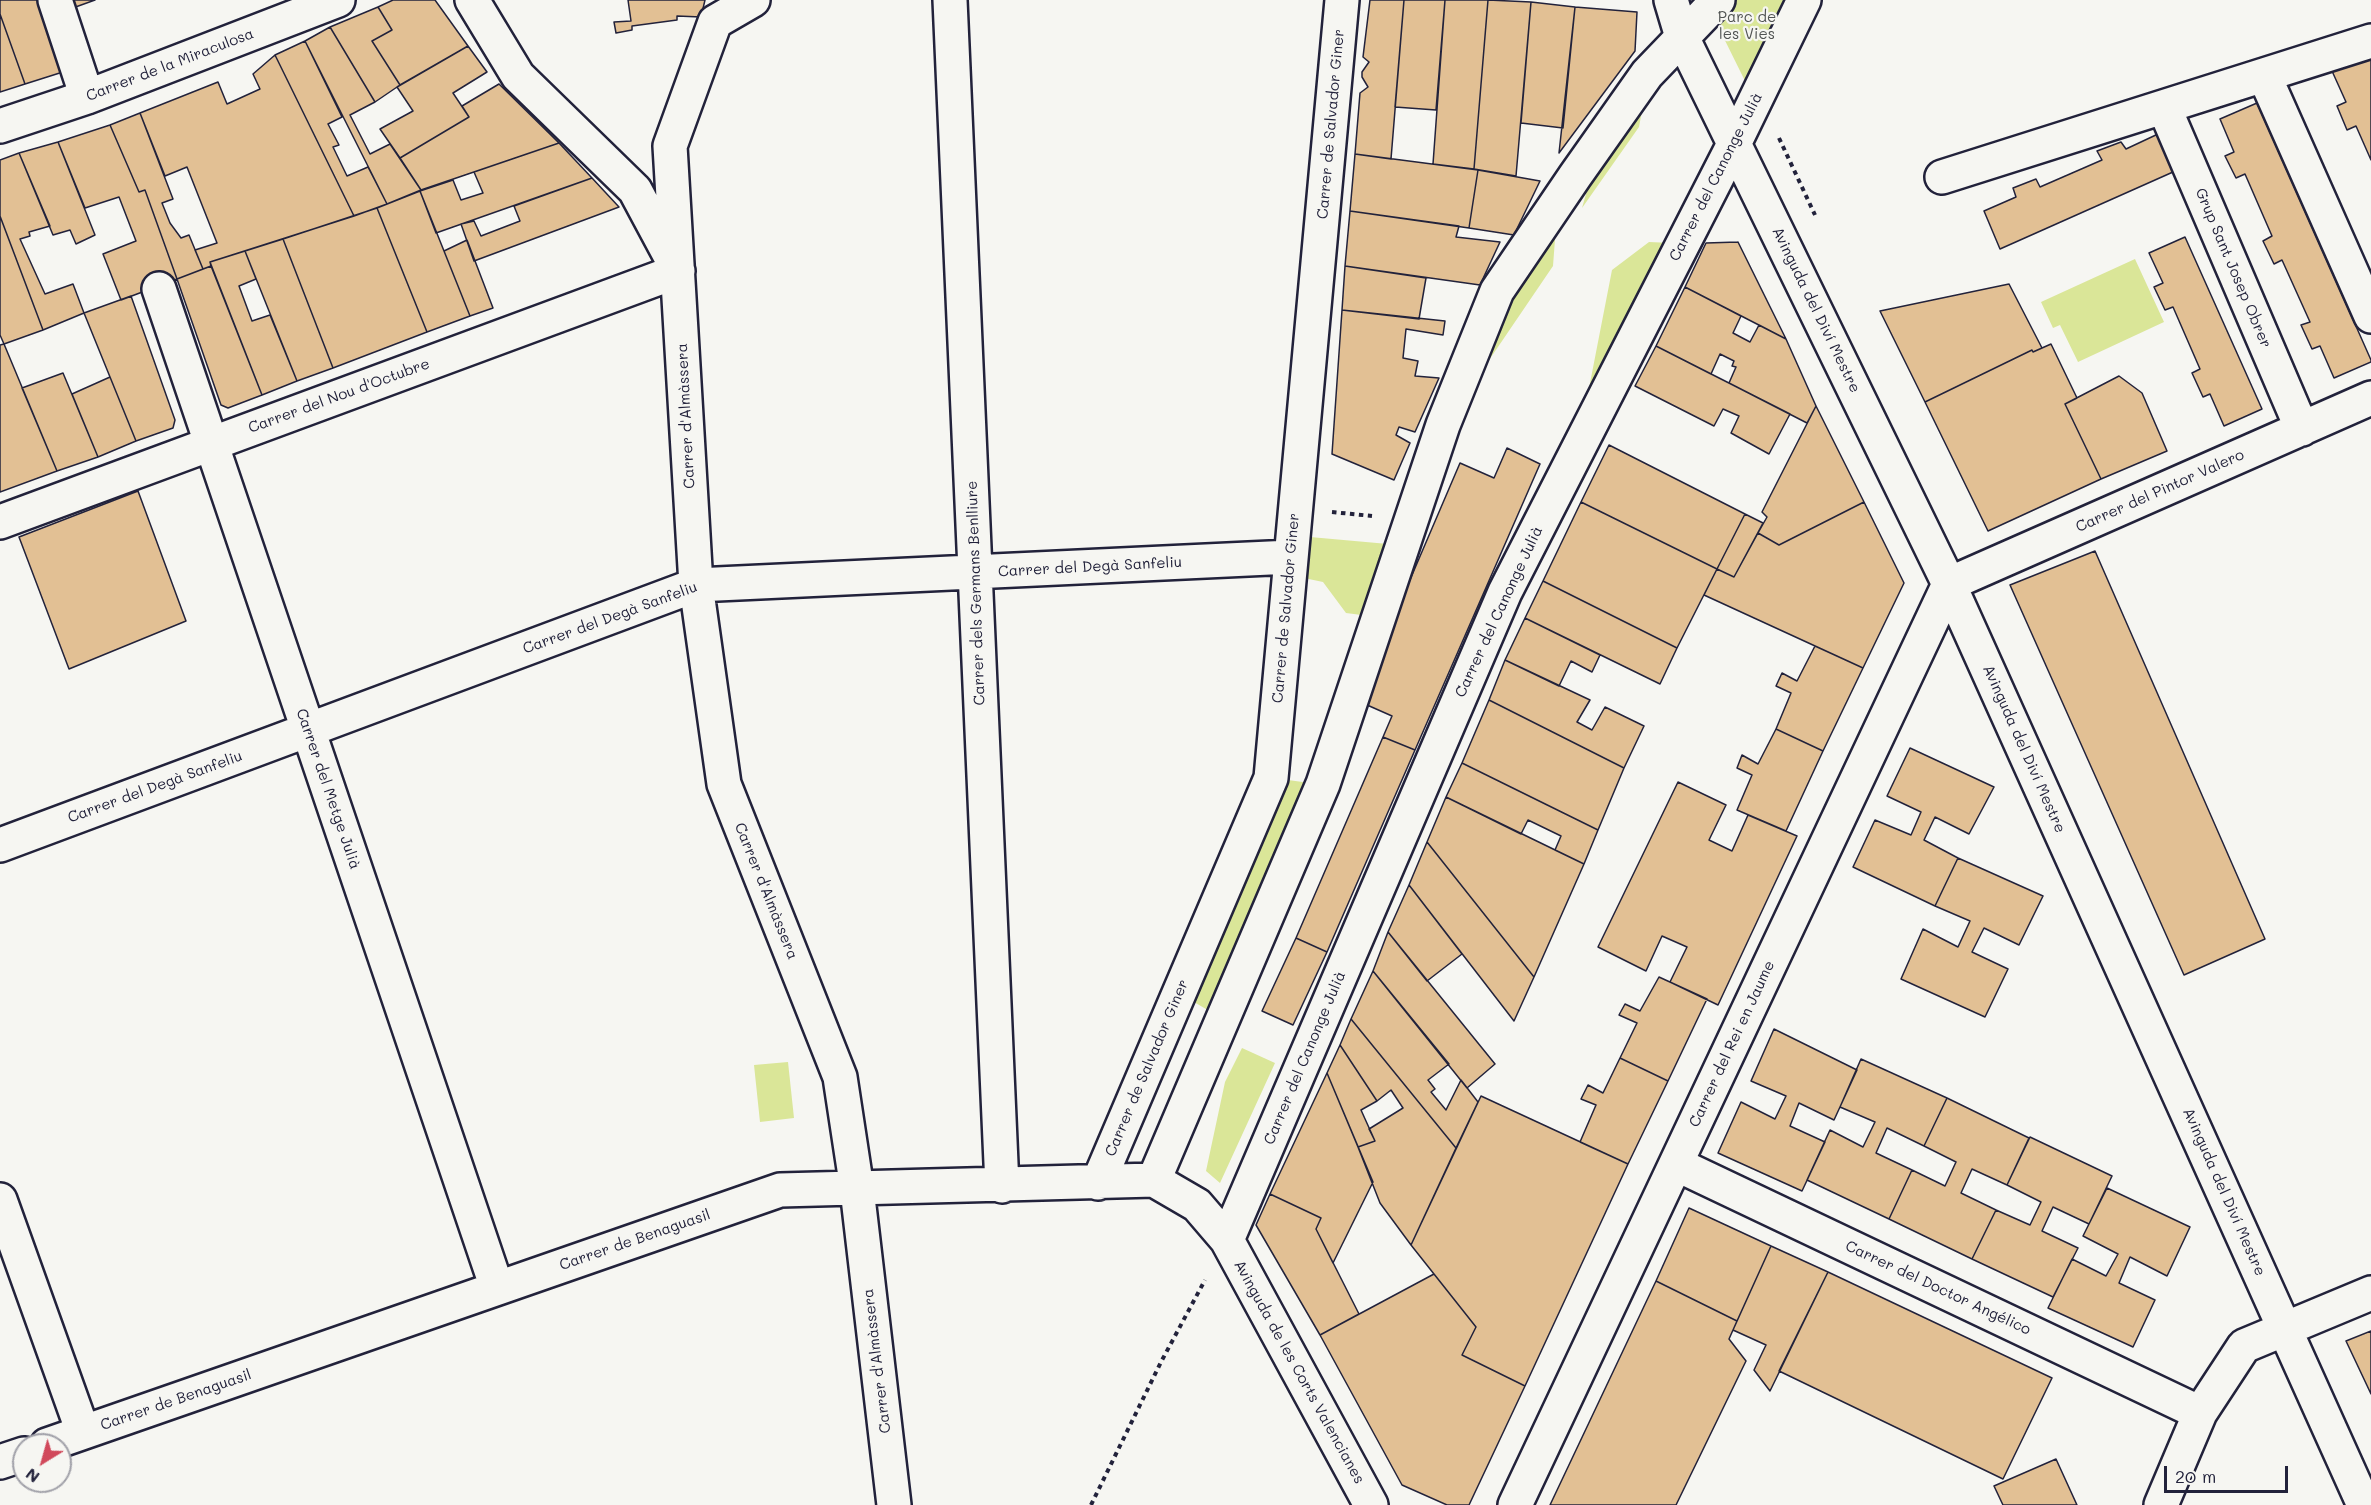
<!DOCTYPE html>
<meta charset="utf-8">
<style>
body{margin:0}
#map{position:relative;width:2371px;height:1505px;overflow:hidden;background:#f6f6f2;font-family:Mali,sans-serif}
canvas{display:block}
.north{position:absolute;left:12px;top:1433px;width:60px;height:60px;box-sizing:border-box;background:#f6f6f2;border:2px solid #a1a1a9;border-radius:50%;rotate:217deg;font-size:16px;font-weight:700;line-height:24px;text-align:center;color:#22223b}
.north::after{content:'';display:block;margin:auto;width:21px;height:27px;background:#d1495b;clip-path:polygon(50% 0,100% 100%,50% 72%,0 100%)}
.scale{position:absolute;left:2164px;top:1466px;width:124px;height:27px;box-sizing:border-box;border:3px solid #22223b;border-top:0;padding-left:8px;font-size:18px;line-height:21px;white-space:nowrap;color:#22223b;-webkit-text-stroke:4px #f6f6f2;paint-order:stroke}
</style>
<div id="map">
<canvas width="2371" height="1505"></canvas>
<div class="north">N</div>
<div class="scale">20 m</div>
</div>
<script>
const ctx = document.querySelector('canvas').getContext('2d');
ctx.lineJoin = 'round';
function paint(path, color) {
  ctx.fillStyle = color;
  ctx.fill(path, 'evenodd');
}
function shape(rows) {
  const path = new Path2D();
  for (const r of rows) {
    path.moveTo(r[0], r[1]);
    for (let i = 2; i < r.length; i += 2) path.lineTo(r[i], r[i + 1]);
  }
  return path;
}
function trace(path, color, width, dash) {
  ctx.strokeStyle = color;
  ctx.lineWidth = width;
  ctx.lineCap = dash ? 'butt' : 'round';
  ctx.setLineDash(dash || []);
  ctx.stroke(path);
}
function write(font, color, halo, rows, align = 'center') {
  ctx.font = font + ' Mali,sans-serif';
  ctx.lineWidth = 4.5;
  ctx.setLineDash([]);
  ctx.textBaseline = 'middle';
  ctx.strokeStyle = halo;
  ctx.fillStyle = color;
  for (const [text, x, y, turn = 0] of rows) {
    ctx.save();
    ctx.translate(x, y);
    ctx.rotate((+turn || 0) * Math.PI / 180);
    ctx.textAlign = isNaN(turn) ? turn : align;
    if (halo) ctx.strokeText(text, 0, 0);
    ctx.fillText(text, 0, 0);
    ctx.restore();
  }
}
const green = shape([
 [1705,0,1791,0,1747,85],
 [1646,89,1639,127,1582,208,1594,166],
 [1556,226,1553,266,1483,369,1489,330],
 [1649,242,1672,243,1584,414,1612,270],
 [2135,259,2164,322,2078,362,2060,325,2053,328,2041,302],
 [1310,537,1388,544,1377,617,1346,613,1323,582,1304,578],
 [1288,780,1310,783,1211,1012,1194,1002],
 [1242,1048,1275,1063,1220,1183,1206,1171,1225,1082],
 [788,1062,794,1118,760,1122,754,1065]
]);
const building = shape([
 [0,0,41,0,66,71,25,84,0,14,0,0],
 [67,0,95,0,70,9,67,0],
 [393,0,435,0,468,46,400,85,372,41,392,30,378,7,393,0],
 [628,0,705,0,701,17,677,16,677,20,632,26,632,30,616,33,614,22,631,21,628,0],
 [1370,0,1404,0,1391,159,1355,154,1360,93,1368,87,1362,77,1362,72,1369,62,1363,57,1370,0],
 [1404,0,1445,0,1436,110,1395,107,1404,0],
 [1445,0,1488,0,1474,169,1433,164,1445,0],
 [1488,0,1531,2,1516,176,1474,169,1488,0],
 [1531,2,1575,7,1563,128,1521,123,1531,2],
 [378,7,392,30,372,41,400,85,375,102,330,27,378,7],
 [1575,7,1637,12,1635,51,1559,153,1575,7],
 [0,14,25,84,0,92,0,14],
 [330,27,375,102,350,115,370,154,390,144,421,190,387,204,305,41,330,27],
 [305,41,342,117,328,124,339,145,333,147,347,176,368,167,387,204,354,216,275,55,305,41],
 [468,46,487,72,453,93,469,117,400,158,380,129,413,111,397,87,468,46],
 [2369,54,2371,59,2371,160,2356,126,2347,130,2337,106,2346,102,2332,71,2369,54],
 [275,55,354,216,210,262,211,266,203,269,195,250,217,243,187,167,165,176,140,113,218,82,227,104,260,89,253,74,275,55],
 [499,84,559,143,421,190,400,158,469,117,462,106,499,84],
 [2257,103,2371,360,2371,362,2334,378,2320,346,2312,349,2301,325,2310,322,2282,260,2274,264,2263,241,2272,236,2245,174,2236,178,2225,156,2234,152,2220,119,2257,103],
 [140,113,173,199,162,203,170,223,181,238,189,235,203,269,177,279,145,190,139,192,110,125,140,113],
 [110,125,139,192,145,190,177,279,121,300,103,254,136,241,119,197,85,208,58,142,110,125],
 [2158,134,2173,172,2000,249,1984,211,2016,197,2013,188,2036,179,2040,187,2102,160,2097,151,2121,142,2126,149,2158,134],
 [58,142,95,235,76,244,70,230,53,235,19,153,58,142],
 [559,143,592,178,436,233,420,191,453,180,461,200,483,193,474,172,559,143],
 [19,153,50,226,29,232,30,236,20,239,45,294,73,284,84,313,43,330,0,216,0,160,19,153],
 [1355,154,1478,170,1469,228,1350,211,1355,154],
 [1478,170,1540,181,1514,235,1469,228,1478,170],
 [592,178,619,207,474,261,461,224,474,221,481,236,520,221,514,206,592,178],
 [420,191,470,316,427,332,377,208,420,191],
 [377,208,427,332,333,368,283,239,377,208],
 [1350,211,1459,226,1456,237,1500,242,1480,285,1345,266,1350,211],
 [0,216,43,330,4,344,0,335,0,216],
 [2185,237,2262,409,2224,426,2210,394,2203,397,2192,373,2200,369,2173,307,2165,310,2154,287,2163,283,2149,253,2185,237],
 [283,239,333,368,297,381,245,251,283,239],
 [467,240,493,308,470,316,444,251,467,240],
 [1738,242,1786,339,1685,287,1706,243,1738,242],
 [245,251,256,279,239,286,252,321,270,315,297,381,262,395,210,262,245,251],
 [211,266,262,395,228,408,221,405,177,279,211,266],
 [1345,266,1426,278,1419,319,1342,310,1345,266],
 [2009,284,2042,348,2033,352,2032,350,1925,402,1880,311,2009,284],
 [1685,287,1741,316,1733,333,1750,342,1759,325,1786,339,1816,406,1807,423,1729,383,1736,367,1732,366,1734,361,1720,354,1711,374,1656,346,1685,287],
 [131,296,175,420,173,428,136,441,84,313,131,296],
 [1342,310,1445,321,1443,335,1406,329,1403,358,1418,361,1415,376,1439,378,1415,432,1399,427,1396,435,1410,443,1394,480,1332,454,1342,310],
 [4,344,57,471,0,492,0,345,4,344],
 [2051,344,2077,398,2065,404,2101,479,1988,531,1925,402,2032,350,2033,352,2051,344],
 [1656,346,1790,414,1769,454,1731,433,1739,416,1723,409,1714,426,1635,386,1656,346],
 [63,373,98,457,57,471,22,388,63,373],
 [2119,376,2142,393,2167,451,2101,479,2065,404,2119,376],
 [110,377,136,441,98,457,72,394,110,377],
 [1816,406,1864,502,1779,545,1758,533,1767,517,1762,512,1816,406],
 [1609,445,1745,514,1717,569,1581,502,1609,445],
 [1507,448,1540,464,1415,750,1383,737,1392,716,1358,701,1460,463,1494,478,1507,448],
 [138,491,186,621,69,669,19,537,138,491],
 [1581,502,1717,569,1677,648,1543,581,1581,502],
 [1864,502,1904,583,1863,668,1704,595,1717,569,1734,577,1758,533,1779,545,1864,502],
 [1745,514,1763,523,1734,577,1717,569,1745,514],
 [2095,551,2265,939,2184,975,2010,585,2095,551],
 [1543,581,1677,648,1660,684,1525,618,1543,581],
 [1525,618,1600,655,1592,672,1571,661,1559,686,1505,660,1525,618],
 [1815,646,1863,668,1823,751,1776,729,1791,693,1776,686,1782,673,1797,681,1815,646],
 [1505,660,1590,700,1577,722,1592,730,1605,707,1644,726,1624,768,1489,700,1505,660],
 [1489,700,1624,768,1598,830,1462,763,1489,700],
 [1776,729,1823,751,1786,831,1737,810,1752,775,1737,768,1742,755,1758,764,1776,729],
 [1383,737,1415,750,1327,952,1296,938,1383,737],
 [1910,748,1994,787,1969,834,1935,817,1924,840,1958,858,1935,906,1853,867,1875,820,1911,835,1921,812,1887,796,1910,748],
 [1462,763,1598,830,1584,864,1555,850,1561,836,1528,820,1521,834,1446,797,1462,763],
 [1678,782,1726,805,1709,840,1732,851,1748,815,1797,836,1718,1005,1670,982,1687,947,1662,936,1646,971,1598,947,1678,782],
 [1446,797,1584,864,1534,977,1427,842,1446,797],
 [1427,842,1534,977,1514,1021,1409,885,1427,842],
 [1958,858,2043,896,2019,945,1984,928,1972,952,2008,969,1985,1017,1901,979,1923,929,1958,947,1970,921,1935,906,1958,858],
 [1409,885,1462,954,1427,981,1388,932,1409,885],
 [1388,932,1495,1064,1467,1088,1373,971,1388,932],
 [1296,938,1327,952,1293,1025,1262,1011,1296,938],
 [1373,971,1449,1064,1428,1080,1435,1089,1431,1092,1446,1110,1461,1080,1478,1102,1456,1148,1351,1019,1373,971],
 [1659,977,1707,999,1668,1081,1620,1058,1637,1023,1619,1015,1625,1004,1640,1011,1659,977],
 [1351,1019,1456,1148,1411,1245,1380,1203,1358,1147,1375,1141,1369,1129,1403,1108,1391,1090,1377,1101,1340,1045,1351,1019],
 [1774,1029,1857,1070,1834,1120,1799,1103,1790,1126,1825,1142,1802,1191,1718,1153,1741,1102,1775,1119,1786,1096,1751,1081,1774,1029],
 [1340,1045,1377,1101,1361,1110,1375,1141,1358,1147,1327,1073,1340,1045],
 [1620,1058,1668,1081,1628,1164,1580,1142,1596,1105,1581,1099,1588,1085,1603,1093,1620,1058],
 [1861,1059,1947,1098,1924,1146,1887,1128,1876,1153,1912,1170,1889,1219,1807,1180,1830,1130,1863,1147,1875,1122,1840,1107,1861,1059],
 [1327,1073,1373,1182,1333,1263,1316,1229,1321,1218,1270,1194,1327,1073],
 [1481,1096,1628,1164,1525,1386,1462,1355,1476,1327,1411,1245,1481,1096],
 [1947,1098,2029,1138,2007,1185,1972,1169,1961,1193,1996,1210,1972,1259,1889,1219,1912,1170,1945,1186,1956,1162,1924,1146,1947,1098],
 [2030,1137,2112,1176,2089,1224,2053,1207,2042,1231,2078,1248,2053,1297,1972,1259,1996,1210,2030,1225,2041,1202,2007,1185,2030,1137],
 [2107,1188,2190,1227,2167,1276,2130,1257,2119,1283,2155,1300,2133,1347,2048,1308,2072,1259,2106,1276,2118,1254,2083,1236,2107,1188],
 [1270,1194,1321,1218,1316,1229,1359,1314,1320,1335,1256,1225,1270,1194],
 [1689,1208,1771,1246,1737,1321,1656,1281,1689,1208],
 [1771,1246,1828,1272,1770,1391,1754,1370,1766,1345,1733,1330,1771,1246],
 [1828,1272,2052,1378,2003,1479,1779,1371,1828,1272],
 [1434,1274,1476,1327,1462,1355,1525,1386,1469,1505,1447,1505,1402,1485,1320,1335,1434,1274],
 [1656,1281,1737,1321,1729,1339,1746,1361,1676,1505,1550,1505,1656,1281],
 [2371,1331,2371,1394,2346,1341,2371,1331],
 [2056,1459,2077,1505,2003,1505,1994,1486,2056,1459]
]);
const path = shape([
 [1779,138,1815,215],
 [1332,512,1372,516],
 [1091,1505,1161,1362,1205,1280]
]);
const street = shape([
 [55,0,87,97],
 [472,0,518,76,635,190,673,261],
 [753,0,715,22,670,146,696,585,724,784,840,1077,857,1189,894,1505],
 [950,0,1002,1186],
 [1671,0,1682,37,1949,584,2364,1505],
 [2264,75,2371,316],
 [2164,107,2302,429],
 [0,126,87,97,338,0],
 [1942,177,2371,41],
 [159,289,497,1288],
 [0,522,678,271],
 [0,845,696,585,1291,557],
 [1676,1164,2200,1413],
 [1154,1180,1323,784,1443,425,1497,291,1575,176,1647,74,1718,0],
 [1098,1183,1271,778,1342,0],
 [0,1200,83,1432],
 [1227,1240,1505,592,1735,142,1804,0],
 [47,1445,780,1190,1154,1180,1197,1205,1227,1240,1371,1505],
 [0,1462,24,1454],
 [1515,1505,1949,584,2371,398],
 [2161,1505,2200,1413,2244,1346,2371,1293]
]);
const parkNames = [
 ["Parc de",1747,17],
 ["les Vies",1747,34]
];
const streetNames = [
 ["Carrer de la Miraculosa",170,65,-21],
 ["Carrer de Salvador Giner",1331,124,-85],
 ["Carrer del Canonge Julià",1716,177,-63],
 ["Grup Sant Josep Obrer",2233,268,67],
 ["Avinguda del Diví Mestre",1816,310,64],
 ["Carrer del Nou d'Octubre",339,396,-20],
 ["Carrer d'Almàssera",686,416,-93],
 ["Carrer del Pintor Valero",2160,491,-24],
 ["Carrer del Degà Sanfeliu",1090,567,-3],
 ["Carrer dels Germans Benlliure",976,593,-92],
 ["Carrer de Salvador Giner",1286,608,-85],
 ["Carrer del Canonge Julià",1499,612,-65],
 ["Carrer del Degà Sanfeliu",610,618,-20],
 ["Avinguda del Diví Mestre",2024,749,66],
 ["Carrer del Degà Sanfeliu",155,787,-20],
 ["Carrer del Metge Julià",328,789,71],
 ["Carrer d'Almàssera",766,891,68],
 ["Carrer del Rei en Jaume",1732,1044,-65],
 ["Carrer del Canonge Julià",1305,1058,-67],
 ["Carrer de Salvador Giner",1147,1068,-67],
 ["Avinguda del Diví Mestre",2224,1192,66],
 ["Carrer de Benaguasil",635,1240,-19],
 ["Carrer del Doctor Angélico",1938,1288,25],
 ["Carrer d'Almàssera",877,1361,-97],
 ["Avinguda de les Corts Valencianes",1299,1372,61],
 ["Carrer de Benaguasil",176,1400,-19]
];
paint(green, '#dae698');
paint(building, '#e2c094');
trace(building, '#22223b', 1.5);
trace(street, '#22223b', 38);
trace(path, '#22223b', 4, [4.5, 4.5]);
trace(street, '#f6f6f2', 33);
write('15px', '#505352', '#f6f6f2', parkNames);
write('15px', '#22223b', '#f6f6f2', streetNames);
</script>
